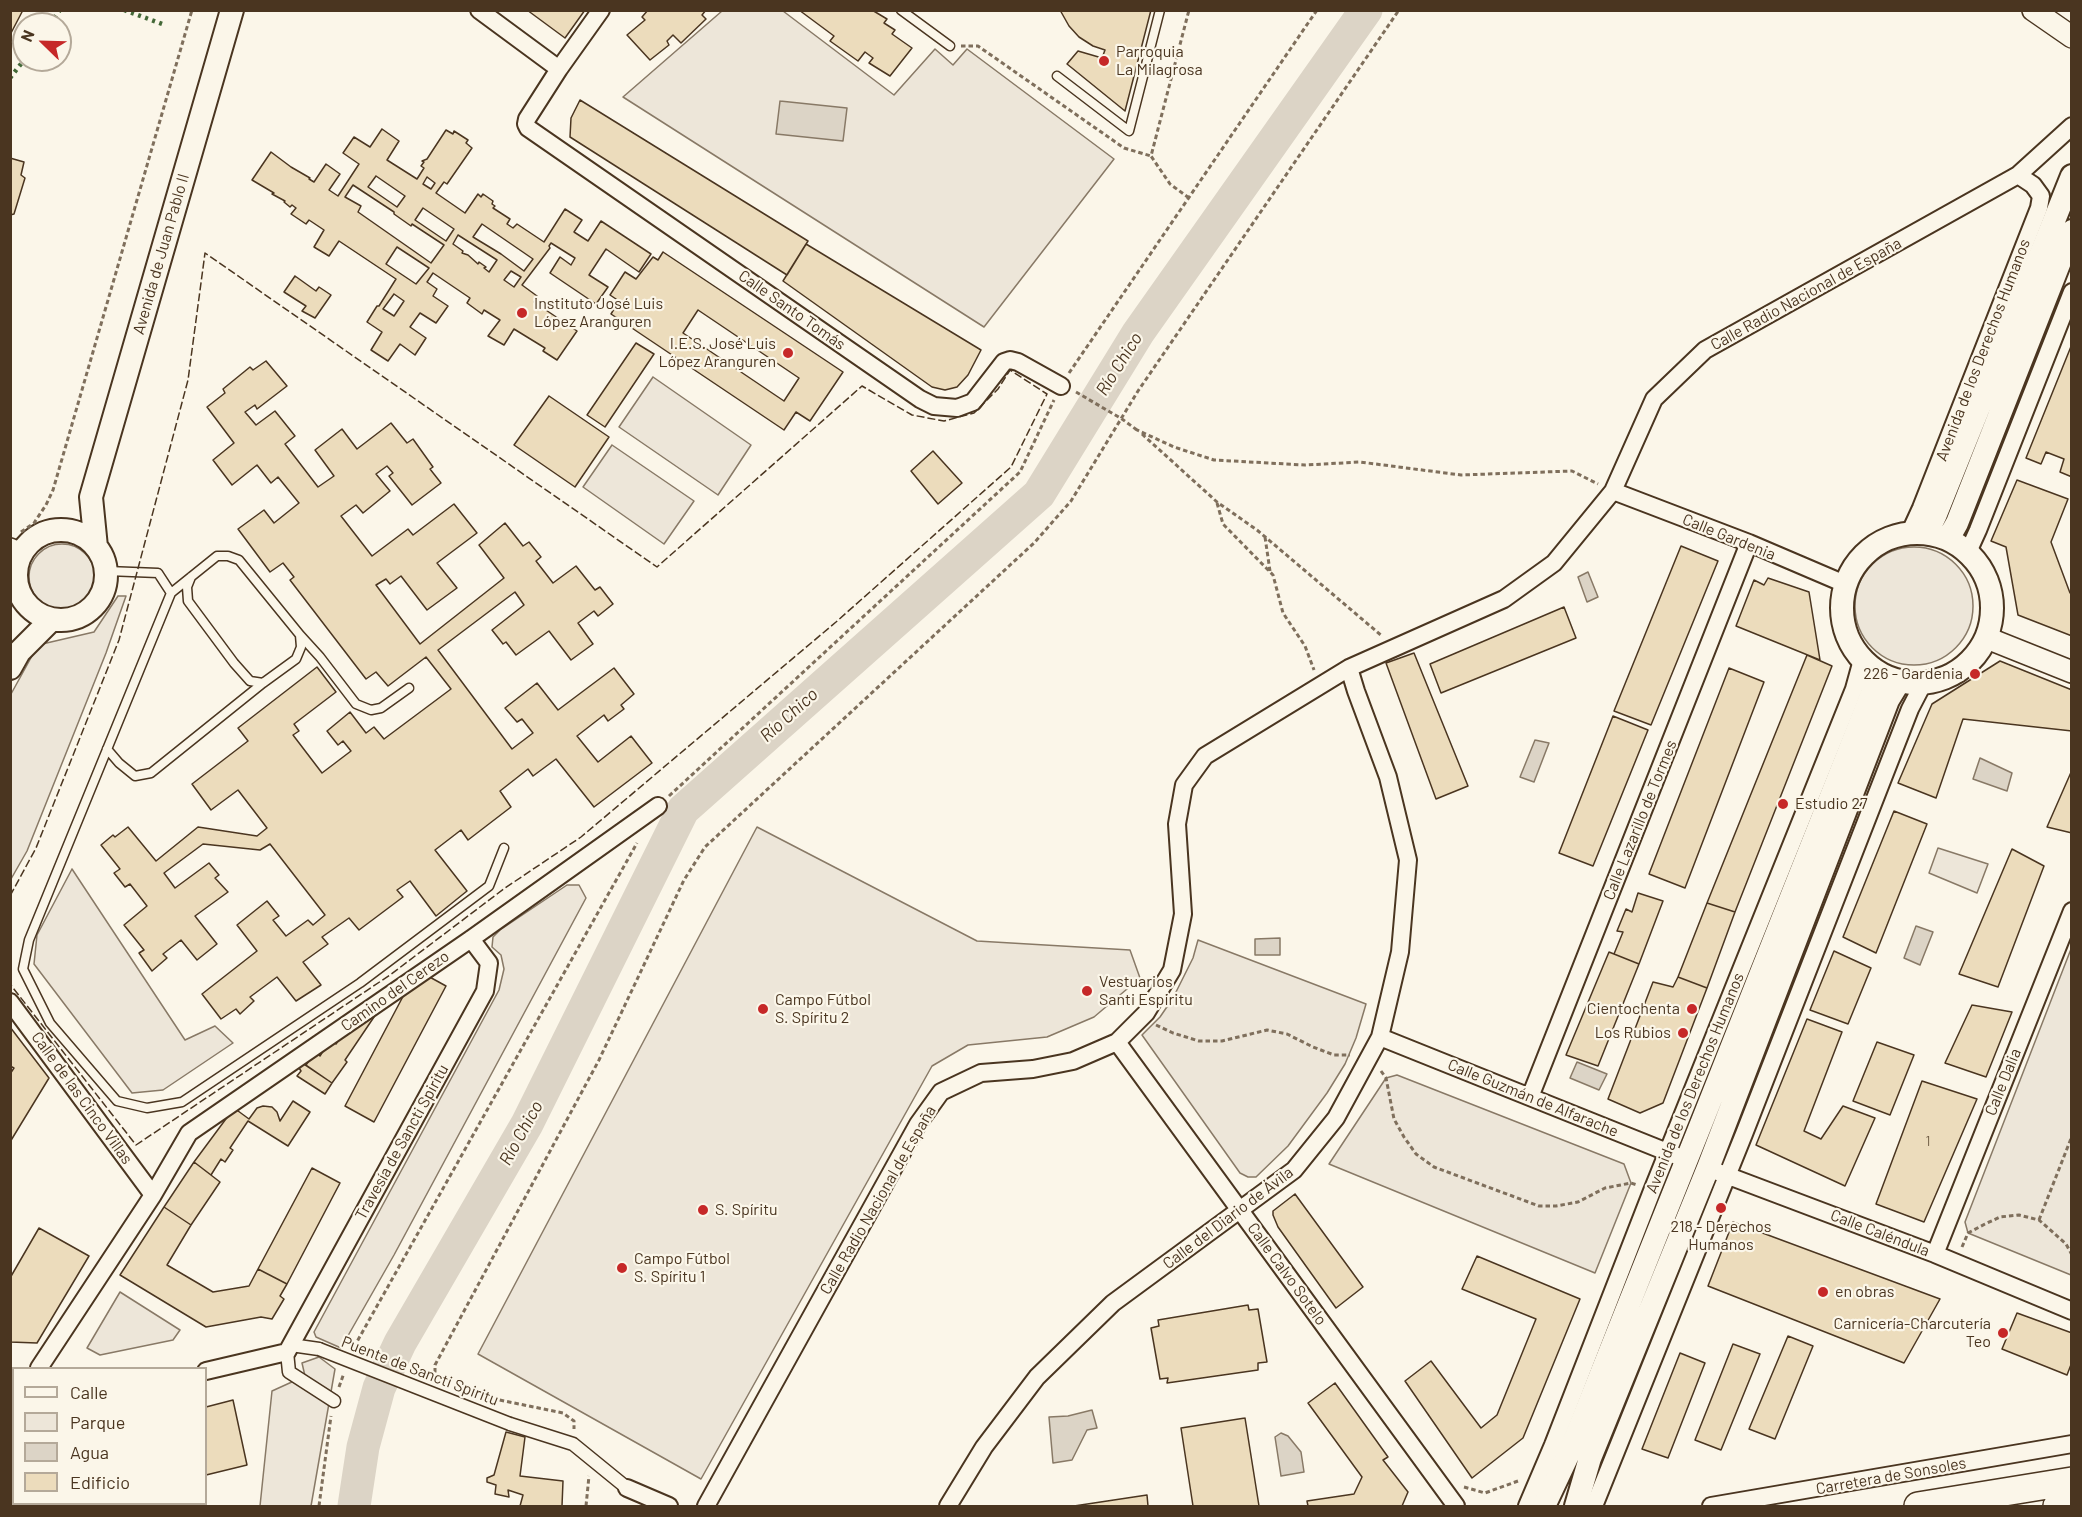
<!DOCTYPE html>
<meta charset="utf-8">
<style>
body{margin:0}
#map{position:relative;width:2082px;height:1517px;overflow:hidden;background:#fbf6e9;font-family:Barlow,sans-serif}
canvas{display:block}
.frame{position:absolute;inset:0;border:12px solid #4a3520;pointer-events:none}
.legend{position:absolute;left:12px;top:1367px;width:195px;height:138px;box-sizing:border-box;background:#fbf6e9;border:2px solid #b4a999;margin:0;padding:8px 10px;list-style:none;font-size:18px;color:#4a3520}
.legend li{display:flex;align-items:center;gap:12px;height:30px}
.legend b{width:30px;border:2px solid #b4a999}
.north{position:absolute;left:12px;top:12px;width:60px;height:60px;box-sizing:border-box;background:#fbf6e9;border:2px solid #b4a999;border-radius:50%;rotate:293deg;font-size:16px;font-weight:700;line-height:24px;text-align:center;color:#4a3520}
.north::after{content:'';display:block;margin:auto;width:21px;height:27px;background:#c62828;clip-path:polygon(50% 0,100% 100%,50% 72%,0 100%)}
</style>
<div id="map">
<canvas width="2082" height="1517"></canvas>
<div class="frame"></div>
<ul class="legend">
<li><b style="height:8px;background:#fbf6e9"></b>Calle</li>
<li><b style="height:16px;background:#ede6d9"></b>Parque</li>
<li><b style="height:16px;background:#dcd4c6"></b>Agua</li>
<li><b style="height:16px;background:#ecdcbc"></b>Edificio</li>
</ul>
<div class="north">N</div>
</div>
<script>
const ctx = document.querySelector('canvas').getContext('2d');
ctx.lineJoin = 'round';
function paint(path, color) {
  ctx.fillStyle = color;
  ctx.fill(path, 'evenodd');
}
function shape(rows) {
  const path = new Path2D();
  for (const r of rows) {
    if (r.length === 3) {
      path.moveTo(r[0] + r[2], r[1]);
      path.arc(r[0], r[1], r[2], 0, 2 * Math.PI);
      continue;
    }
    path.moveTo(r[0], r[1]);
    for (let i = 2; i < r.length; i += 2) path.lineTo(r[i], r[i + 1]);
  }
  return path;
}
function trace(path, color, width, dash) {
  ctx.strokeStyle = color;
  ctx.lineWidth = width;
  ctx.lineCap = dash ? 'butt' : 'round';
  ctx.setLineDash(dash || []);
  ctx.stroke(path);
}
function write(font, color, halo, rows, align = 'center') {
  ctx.font = font + ' Barlow,sans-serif';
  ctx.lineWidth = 4.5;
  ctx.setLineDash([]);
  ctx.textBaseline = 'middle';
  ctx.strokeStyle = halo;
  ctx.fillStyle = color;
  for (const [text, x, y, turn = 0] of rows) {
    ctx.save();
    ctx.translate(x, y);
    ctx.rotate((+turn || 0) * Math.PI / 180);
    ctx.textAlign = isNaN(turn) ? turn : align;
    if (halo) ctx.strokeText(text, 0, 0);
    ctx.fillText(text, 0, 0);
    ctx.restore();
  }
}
const green = shape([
 [722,11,783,11,894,95,935,49,953,65,967,49,1114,159,984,327,623,97,722,11],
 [653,377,751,445,718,495,619,427,653,377],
 [612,445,694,501,664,544,583,487,612,445],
 [62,577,33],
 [1914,606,59],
 [118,596,126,596,106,653,27,851,11,879,11,694,38,645,94,632,118,596],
 [757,827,977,941,1130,950,1140,978,1094,1017,1047,1037,968,1045,932,1066,701,1479,478,1354,757,827],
 [1938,848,1988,864,1977,893,1929,873,1938,848],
 [72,869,185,1040,215,1026,233,1043,163,1090,132,1093,34,964,37,935,72,869],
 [567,885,579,885,586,898,394,1255,341,1348,316,1337,314,1332,499,990,504,969,501,955,492,947,493,937,500,930,567,885],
 [1198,940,1366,1004,1356,1038,1345,1064,1327,1093,1288,1146,1256,1177,1248,1177,1240,1173,1142,1035,1160,1017,1173,998,1193,958,1198,940],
 [2071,949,2072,1275,2071,1275,1968,1233,1965,1222,2071,949],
 [1397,1075,1624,1164,1631,1183,1595,1273,1329,1164,1386,1078,1397,1075],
 [120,1292,180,1330,173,1340,100,1355,87,1348,120,1292],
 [319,1357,335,1369,311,1506,260,1506,272,1391,305,1376,302,1363,319,1357]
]);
const water = shape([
 [780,101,847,108,843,141,776,134,780,101],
 [1588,572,1598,597,1587,602,1578,577,1588,572],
 [1535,740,1549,743,1534,782,1520,777,1535,740],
 [1980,758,2012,773,2007,791,1973,779,1980,758],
 [1916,926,1933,932,1920,965,1904,958,1916,926],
 [1280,938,1280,955,1255,955,1255,939,1280,938],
 [1577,1062,1607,1074,1599,1090,1570,1078,1577,1062],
 [1092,1410,1097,1428,1087,1430,1072,1460,1053,1463,1049,1417,1068,1416,1092,1410],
 [1281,1433,1288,1436,1301,1452,1304,1472,1281,1476,1275,1437,1281,1433]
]);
const river = shape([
 [354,1506,363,1447,379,1388,400,1343,527,1124,683,810,1039,494,1138,333,1366,10]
]);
const building = shape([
 [10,10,23,10,10,35,10,10],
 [527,10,585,10,565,38,527,10],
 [648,10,706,10,702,15,706,19,681,43,673,35,667,41,669,45,650,60,627,35,645,20,642,17,648,10],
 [799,10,872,10,887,19,884,23,895,30,892,34,912,48,890,76,869,63,873,58,865,52,858,61,830,41,834,36,799,10],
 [1060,10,1151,10,1125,111,1067,64,1078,51,1102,58,1105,50,1093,46,1079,37,1069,26,1060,10],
 [580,100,808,241,787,275,570,137,571,118,580,100],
 [382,129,399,141,387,160,417,179,424,168,421,166,424,162,422,161,427,159,446,130,453,134,454,131,468,140,466,143,472,148,447,184,444,182,436,193,465,213,478,194,481,197,483,194,493,201,492,204,495,206,493,208,510,219,507,224,513,228,517,224,544,242,565,209,582,220,574,232,588,241,601,221,651,254,639,272,606,249,589,275,608,287,596,304,550,273,560,257,571,265,575,258,551,243,549,246,550,248,522,285,537,296,534,302,577,331,557,360,543,351,545,348,514,329,504,345,488,336,500,320,484,310,482,314,467,303,470,298,433,273,427,282,437,289,433,296,448,306,436,323,420,313,410,327,426,338,415,355,400,344,388,361,371,350,382,332,367,322,377,306,379,306,396,279,339,241,329,256,314,247,324,230,309,220,306,224,291,214,296,208,292,205,290,207,284,202,285,201,272,194,274,193,252,180,271,152,291,167,310,178,309,179,314,182,326,164,340,174,329,190,338,196,359,164,343,153,354,137,370,147,382,129],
 [376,176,405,196,397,207,368,187,376,176],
 [427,177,435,183,431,189,423,184,427,177],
 [353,185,394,212,394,214,411,226,412,224,444,245,431,263,358,212,361,206,345,197,353,185],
 [423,208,454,229,446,241,415,220,423,208],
 [482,224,533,259,524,271,501,254,473,237,482,224],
 [458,235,497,260,489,272,484,268,486,267,479,262,478,264,468,255,462,253,463,251,453,244,458,235],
 [397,247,429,268,416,284,386,264,397,247],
 [511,271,521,277,514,287,504,280,511,271],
 [394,294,404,301,394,316,383,309,394,294],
 [10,158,24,162,21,175,25,178,14,214,10,215,10,158],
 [806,244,981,350,968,375,957,387,945,390,932,387,783,281,806,244],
 [663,252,843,372,810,421,796,412,784,430,611,314,619,301,610,295,625,272,636,279,653,257,658,260,663,252],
 [698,310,799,378,784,401,683,333,698,310],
 [295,276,316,291,319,287,331,295,315,318,302,311,306,306,284,292,295,276],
 [636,343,654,354,605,427,587,415,636,343],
 [2072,344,2072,477,2060,472,2064,459,2046,452,2041,464,2026,458,2072,344],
 [266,361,287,386,257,409,255,405,245,412,256,425,275,411,295,436,285,444,318,487,334,476,315,450,342,429,357,449,391,423,407,443,413,439,433,467,430,469,441,483,412,505,389,476,393,473,387,466,376,474,390,491,363,513,356,505,341,516,372,556,408,529,413,535,454,504,477,533,437,563,457,588,427,610,401,576,390,584,386,579,376,585,420,644,504,578,479,545,505,523,523,546,529,542,541,557,536,561,553,583,576,566,595,590,600,587,613,604,598,616,594,611,578,623,593,644,571,660,549,631,516,655,506,642,503,644,492,630,524,605,515,592,438,650,512,749,533,733,522,719,517,722,505,708,537,683,558,710,614,668,634,694,621,705,624,709,608,721,604,715,577,736,598,762,631,736,652,763,594,807,556,759,533,776,528,769,500,791,511,807,468,840,461,830,435,850,467,891,436,916,410,881,397,890,403,897,359,930,349,918,322,937,328,944,303,962,321,985,296,1001,277,977,250,997,254,1001,240,1014,236,1009,221,1019,202,994,257,951,237,925,267,901,279,916,273,920,286,936,308,920,313,925,325,915,270,844,260,850,203,844,164,873,175,888,209,863,219,875,215,878,228,892,195,916,217,944,197,960,181,940,163,954,167,958,152,971,139,953,144,950,124,925,147,906,130,884,125,887,114,873,120,869,101,845,113,835,115,837,128,827,156,861,198,827,257,836,267,828,238,790,211,810,192,784,248,741,238,728,317,667,336,692,294,724,299,731,293,735,322,773,351,751,343,741,338,745,327,731,350,712,366,733,374,727,384,739,451,689,426,657,388,686,376,672,366,679,290,580,294,577,283,563,270,572,238,529,264,510,274,523,299,503,278,477,271,483,257,465,232,485,213,460,234,443,207,407,225,393,223,389,250,367,253,370,266,361],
 [549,396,609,437,575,487,514,445,549,396],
 [933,451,962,483,938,504,911,471,933,451],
 [2017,480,2068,499,2051,542,2070,593,2072,593,2072,636,2018,615,2006,547,1991,541,2017,480],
 [1681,546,1718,561,1651,725,1614,711,1681,546],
 [1768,578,1809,592,1820,660,1736,626,1754,580,1764,585,1768,578],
 [1564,607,1576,638,1441,693,1430,664,1564,607],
 [1414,653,1468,786,1436,799,1386,663,1414,653],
 [1807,655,1832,666,1735,912,1707,903,1807,655],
 [2000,661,2072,690,2072,731,1963,719,1936,798,1898,783,1932,704,2000,661],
 [1729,668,1764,682,1685,888,1649,874,1729,668],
 [1613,716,1648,730,1593,866,1559,853,1613,716],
 [2072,770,2072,833,2047,827,2072,770],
 [1894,811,1927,824,1876,953,1843,937,1894,811],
 [2012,849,2044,866,1998,987,1959,974,2012,849],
 [1638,893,1663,901,1639,964,1614,954,1623,932,1617,931,1626,909,1632,912,1638,893],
 [1707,903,1735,912,1707,988,1678,977,1707,903],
 [1834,951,1871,968,1848,1024,1810,1010,1834,951],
 [1609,952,1639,964,1598,1066,1566,1055,1609,952],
 [426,975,446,986,374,1122,345,1106,408,987,426,975],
 [1678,977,1707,988,1663,1103,1640,1113,1608,1099,1653,982,1673,987,1678,977],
 [1972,1005,2012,1012,1986,1077,1945,1063,1972,1005],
 [369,1014,374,1017,345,1060,347,1062,332,1083,306,1065,315,1052,320,1056,330,1040,336,1044,345,1030,369,1014],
 [1807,1019,1842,1032,1804,1131,1821,1139,1843,1106,1875,1118,1845,1186,1756,1145,1807,1019],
 [10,1027,49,1078,10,1142,10,1074,14,1068,10,1066,10,1027],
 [1877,1042,1914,1055,1890,1115,1853,1101,1877,1042],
 [299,1061,332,1083,325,1094,297,1076,301,1071,296,1063,299,1061],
 [1922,1081,1977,1099,1924,1222,1876,1204,1922,1081],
 [293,1101,310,1112,288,1146,248,1121,230,1148,233,1150,225,1162,221,1159,211,1175,194,1162,234,1108,249,1119,257,1108,263,1106,272,1107,277,1112,280,1121,293,1101],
 [194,1162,220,1182,191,1225,164,1207,194,1162],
 [312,1168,340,1183,287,1284,258,1269,312,1168],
 [1295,1194,1363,1287,1336,1308,1278,1227,1273,1215,1273,1211,1295,1194],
 [164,1207,191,1225,167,1265,213,1292,249,1286,258,1269,287,1284,280,1296,284,1299,272,1319,261,1317,206,1327,120,1275,164,1207],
 [1733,1222,1940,1299,1904,1363,1708,1286,1733,1222],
 [39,1228,89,1256,37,1343,10,1342,10,1278,39,1228],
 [1477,1256,1580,1299,1523,1438,1472,1478,1405,1381,1431,1361,1481,1428,1497,1415,1536,1319,1462,1289,1477,1256],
 [1248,1305,1249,1310,1258,1309,1267,1362,1258,1363,1258,1370,1167,1383,1168,1378,1160,1379,1151,1328,1159,1326,1158,1320,1248,1305],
 [2017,1313,2072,1333,2072,1362,2067,1375,2002,1349,2017,1313],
 [1788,1336,1813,1346,1775,1439,1749,1429,1788,1336],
 [1733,1344,1760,1354,1721,1450,1695,1440,1733,1344],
 [1680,1353,1705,1363,1668,1458,1642,1449,1680,1353],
 [1335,1383,1388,1457,1383,1460,1408,1492,1402,1506,1308,1506,1307,1501,1354,1494,1362,1477,1308,1403,1335,1383],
 [233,1400,247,1465,206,1475,206,1407,233,1400],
 [1245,1418,1259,1506,1193,1506,1181,1428,1245,1418],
 [506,1432,525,1437,520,1476,563,1481,562,1506,520,1506,523,1495,508,1490,509,1497,495,1494,496,1485,487,1482,487,1478,494,1475,506,1432],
 [14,1451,14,1485,10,1479,10,1452,14,1451],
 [1147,1495,1148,1506,1074,1506,1147,1495],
 [25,1504,63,1504,65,1506,26,1506,25,1504]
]);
const path = shape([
 [961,46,978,46,1124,148,1151,156],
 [1189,198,1170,184,1151,156,1189,10],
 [1069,373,1317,10],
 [1076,392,1122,419,1137,430],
 [1135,429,1174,447,1214,460,1305,465,1360,462,1461,475,1572,471,1598,484],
 [1142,434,1217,502,1257,530,1382,636],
 [1217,503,1223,524,1273,575,1283,613,1305,646,1314,670],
 [21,532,34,523,46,505,53,490,192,10],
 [1265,537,1270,571],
 [669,796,1020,472,1054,400],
 [1156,1025,1173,1033,1199,1041,1222,1041,1267,1030,1287,1034,1313,1047,1334,1055,1350,1055],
 [1381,1071,1386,1078,1394,1119,1404,1137,1416,1154,1434,1167,1539,1206,1556,1206,1578,1202,1605,1188,1631,1183,1637,1185],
 [2039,1220,2072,1136],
 [1962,1247,1968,1233,1985,1224,2000,1217,2019,1215,2039,1220,2066,1244,2072,1255],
 [354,1347,637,843],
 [446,1382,435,1374,435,1365,599,1060,684,880,705,847,1034,543,1071,501,1138,391,1399,10],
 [339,1387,344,1373],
 [485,1397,563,1413,574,1421,574,1429],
 [1464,1487,1485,1493,1518,1481],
 [319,1506,331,1416],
 [586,1506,589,1476]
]);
const service = shape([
 [901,10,950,46],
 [1057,76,1129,131,1160,10],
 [107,571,158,573,171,593,29,940,23,969,50,1023,117,1101,147,1108,182,1102,360,983,489,886,504,848],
 [171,593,217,556,228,556,239,560,300,635,301,647,296,659,263,683,250,681,234,663,188,601,187,587,191,577],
 [300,635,320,657,356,704,371,710,381,708,409,688],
 [107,749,119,763,135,776,151,773,263,683]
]);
const pedestrian = shape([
 [291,1345,319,1349],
 [287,1352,289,1372,334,1401],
 [510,1424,573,1444,627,1488]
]);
const minor = shape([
 [479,10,559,69],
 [601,10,559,69,527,119,526,124,528,128,920,399,934,406,957,408,973,402,1004,362,1010,360,1018,362,1061,386],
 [1613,491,1749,543,1845,584],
 [1910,532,1921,508,2039,208,2041,196,2033,185,2018,175],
 [1968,552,1978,530,2072,292],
 [10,1002,153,1195],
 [1380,1037,1677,1156],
 [1117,1042,1456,1506],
 [1530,1097,1749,543],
 [1718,1172,1935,1254,2072,1311],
 [1935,1254,2072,911],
 [39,1368,153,1195,189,1133,471,939,658,806],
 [206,1371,287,1352,485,991,489,963,471,939],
 [10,1409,14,1408],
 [627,1488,669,1506],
 [706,1506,918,1124,941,1092,981,1073,1033,1069,1073,1061,1117,1042,1146,1013,1172,970,1183,914,1177,824,1184,785,1205,756,1349,668,1504,599,1554,563,1613,491,1654,399,1705,350,2018,175,2072,126],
 [948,1506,984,1447,1037,1377,1113,1303,1294,1170,1336,1118,1380,1037,1400,952,1408,860,1388,777,1356,691,1349,668],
 [1527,1506,1553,1445,1652,1191,1854,689,1862,660],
 [1594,1506,1744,1134,1910,709,1923,684],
 [1711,1506,2072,1444]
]);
const tertiary = shape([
 [2033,10,2072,37],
 [10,549,21,554],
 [1987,638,2072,672]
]);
const secondary = shape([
 [61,575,45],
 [1917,608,75],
 [1927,533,1936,514,2072,176],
 [1948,539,1957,523,2072,231],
 [96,547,91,497,232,10],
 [10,668,19,652,51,620],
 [1544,1506,1570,1451,1703,1119,1872,693,1875,672],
 [1576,1506,1590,1458,1708,1168,1888,700,1899,682]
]);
const trunk = shape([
 [1918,1506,2072,1481],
 [2057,1506,2072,1504]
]);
const pedestrianBridge = shape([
 [319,1349,510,1424]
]);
const hedge = shape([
 [124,10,165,25],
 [50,24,60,10],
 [10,78,24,60]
]);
const fence = shape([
 [10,896,36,848,119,640,188,380,205,253,657,567,862,386,912,415,944,421,974,413,998,389,1010,370,1047,394,1011,467,836,622,581,837,505,888,390,975,136,1145,10,984]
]);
const markers = [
 [1104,61,6,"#c62828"],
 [522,313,6,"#c62828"],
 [788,353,6,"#c62828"],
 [1975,674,6,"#c62828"],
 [1783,804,6,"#c62828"],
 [1087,991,6,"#c62828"],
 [763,1009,6,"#c62828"],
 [1692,1009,6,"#c62828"],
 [1683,1033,6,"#c62828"],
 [1721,1208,6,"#c62828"],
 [703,1210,6,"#c62828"],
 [622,1268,6,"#c62828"],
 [1823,1292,6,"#c62828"],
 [2003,1333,6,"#c62828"]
];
const numberNames = [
 ["1",1928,1141]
];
const poiNames = [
 ["Parroquia",1116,52],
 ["La Milagrosa",1116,70],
 ["Instituto José Luis",534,304],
 ["López Aranguren",534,322],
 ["I.E.S. José Luis",776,344,"right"],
 ["López Aranguren",776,362,"right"],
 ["226 - Gardenia",1963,674,"right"],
 ["Estudio 27",1795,804],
 ["Vestuarios",1099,982],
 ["Santi Espiritu",1099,1000],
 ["Campo Fútbol",775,1000],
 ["S. Spíritu 2",775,1018],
 ["Cientochenta",1680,1009,"right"],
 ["Los Rubios",1671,1033,"right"],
 ["S. Spíritu",715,1210],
 ["218 - Derechos",1721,1227,"center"],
 ["Humanos",1721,1245,"center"],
 ["Campo Fútbol",634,1259],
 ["S. Spíritu 1",634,1277],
 ["en obras",1835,1292],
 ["Carnicería-Charcutería",1991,1324,"right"],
 ["Teo",1991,1342,"right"]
];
const streetNames = [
 ["Avenida de Juan Pablo II",161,254,-74],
 ["Calle Radio Nacional de España",1806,294,-29],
 ["Calle Santo Tomás",792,310,35],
 ["Avenida de los Derechos Humanos",1983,350,-69],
 ["Calle Gardenia",1729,537,22],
 ["Calle Lazarillo de Tormes",1640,820,-68],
 ["Camino del Cerezo",395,991,-35],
 ["Calle Dalia",2003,1082,-68],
 ["Avenida de los Derechos Humanos",1695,1083,-68],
 ["Calle de las Cinco Villas",82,1098,54],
 ["Calle Guzmán de Alfarache",1533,1098,22],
 ["Travesía de Sancti Spiritu",402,1142,-61],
 ["Calle Radio Nacional de España",878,1200,-60],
 ["Calle del Diario de Ávila",1228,1218,-37],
 ["Calle Caléndula",1880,1233,21],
 ["Calle Calvo Sotelo",1287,1274,54],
 ["Puente de Sancti Spiritu",420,1371,21],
 ["Carretera de Sonsoles",1891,1476,-10]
];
const waterNames = [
 ["Río Chico",1119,364,-58],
 ["Río Chico",789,715,-42],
 ["Río Chico",521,1133,-61]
];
paint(green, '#ede6d9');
trace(green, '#887966', 1.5);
paint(water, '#dcd4c6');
trace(water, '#887966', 1.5);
trace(river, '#dcd4c6', 33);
paint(building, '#ecdcbc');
trace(building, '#4a3520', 1.5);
trace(service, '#4a3520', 11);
trace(pedestrian, '#4a3520', 15);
trace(minor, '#4a3520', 20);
trace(tertiary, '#4a3520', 24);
trace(secondary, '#4a3520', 26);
trace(trunk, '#4a3520', 30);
trace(path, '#7f6f5c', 3, [4.5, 3]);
trace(service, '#fbf6e9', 8);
trace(pedestrian, '#fbf6e9', 12);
trace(minor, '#fbf6e9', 16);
trace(tertiary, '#fbf6e9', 21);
trace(secondary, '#fbf6e9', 22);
trace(trunk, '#fbf6e9', 27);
trace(pedestrianBridge, '#4a3520', 15, []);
trace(pedestrianBridge, '#fbf6e9', 12);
trace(hedge, '#436837', 4.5, [3, 4.5]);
trace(fence, '#4a3520', 1.5, [8, 3]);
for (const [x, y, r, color] of markers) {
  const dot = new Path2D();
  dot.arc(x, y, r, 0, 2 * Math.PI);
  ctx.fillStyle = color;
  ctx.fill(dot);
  trace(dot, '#fbf6e9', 2);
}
write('14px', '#725f47', null, numberNames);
write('16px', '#4a3520', '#fbf6e9', poiNames, 'left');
write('16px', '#4a3520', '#fbf6e9', streetNames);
write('italic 18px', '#4a3520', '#fbf6e9', waterNames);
</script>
